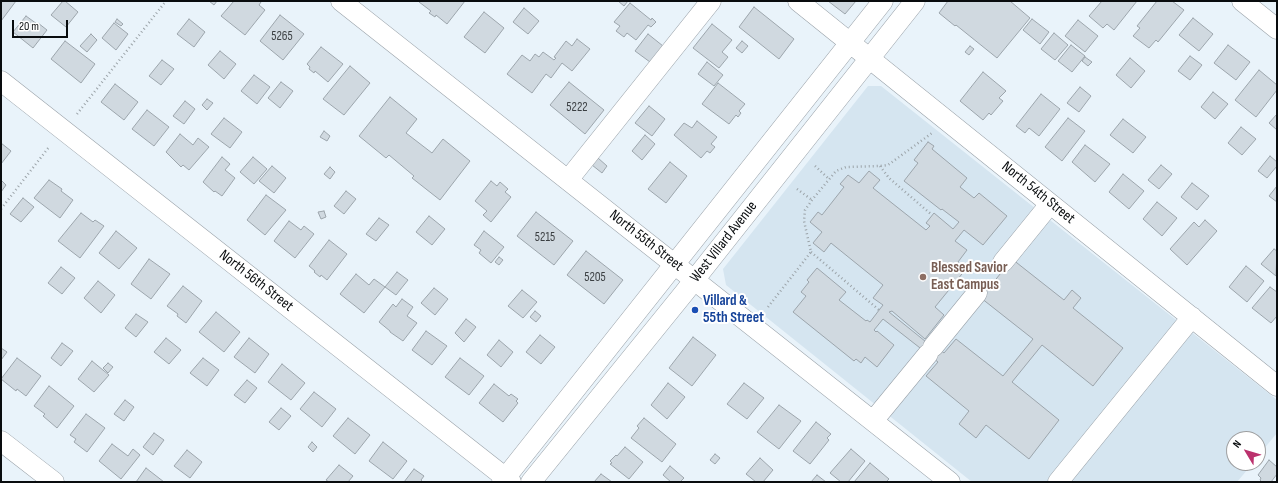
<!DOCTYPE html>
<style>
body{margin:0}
#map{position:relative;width:1278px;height:483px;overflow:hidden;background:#e9f3fa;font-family:"Sofia Sans Condensed",sans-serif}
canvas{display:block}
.frame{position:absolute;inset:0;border:2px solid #090c0e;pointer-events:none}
.north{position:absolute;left:1226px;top:431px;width:40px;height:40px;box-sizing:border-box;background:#fff;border:1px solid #9d9e9f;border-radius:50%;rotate:308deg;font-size:11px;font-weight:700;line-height:16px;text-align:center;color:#090c0e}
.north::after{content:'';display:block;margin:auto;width:14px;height:18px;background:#bb316d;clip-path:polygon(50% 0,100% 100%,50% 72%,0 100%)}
.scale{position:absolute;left:12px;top:20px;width:56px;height:18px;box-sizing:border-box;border:2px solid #090c0e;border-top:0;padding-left:5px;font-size:12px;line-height:14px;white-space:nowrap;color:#090c0e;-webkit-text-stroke:3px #fff;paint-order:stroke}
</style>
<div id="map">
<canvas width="1278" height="483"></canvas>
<div class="frame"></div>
<div class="north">N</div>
<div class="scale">20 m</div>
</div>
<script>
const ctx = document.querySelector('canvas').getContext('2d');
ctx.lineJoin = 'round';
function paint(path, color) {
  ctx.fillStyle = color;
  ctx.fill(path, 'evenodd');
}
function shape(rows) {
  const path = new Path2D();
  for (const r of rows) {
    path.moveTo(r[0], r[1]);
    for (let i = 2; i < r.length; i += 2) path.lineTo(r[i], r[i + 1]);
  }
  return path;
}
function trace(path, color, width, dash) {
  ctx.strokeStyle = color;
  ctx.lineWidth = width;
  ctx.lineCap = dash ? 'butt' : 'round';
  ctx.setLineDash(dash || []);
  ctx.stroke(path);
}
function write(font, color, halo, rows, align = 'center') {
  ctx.font = font + ' "Sofia Sans Condensed",sans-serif';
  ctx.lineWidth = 4;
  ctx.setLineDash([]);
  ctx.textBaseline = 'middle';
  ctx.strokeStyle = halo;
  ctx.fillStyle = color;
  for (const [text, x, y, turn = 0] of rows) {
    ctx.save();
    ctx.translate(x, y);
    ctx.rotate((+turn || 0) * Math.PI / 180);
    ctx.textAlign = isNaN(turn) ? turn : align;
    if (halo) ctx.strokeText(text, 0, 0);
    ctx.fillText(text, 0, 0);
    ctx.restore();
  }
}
const built = shape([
 [868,86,881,86,1277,400,1277,433,1258,456,1258,439,1234,439,1234,463,1253,463,1237,482,972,482,726,285,723,269]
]);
const building = shape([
 [1,1,16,1,1,21,1,1],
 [63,1,65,1,78,12,66,27,51,15,63,1],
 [209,1,217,1,214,5,209,1],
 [234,1,259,1,261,2,259,5,265,10,245,35,221,16,234,1],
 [420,1,465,1,447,24,436,15,435,17,429,13,431,11,419,2,420,1],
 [618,1,628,1,624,6,618,1],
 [828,1,856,1,845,14,828,1],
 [948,1,1010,1,1030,18,997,58,956,25,955,26,939,13,948,1],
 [1102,1,1137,1,1114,30,1107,24,1103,28,1089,16,1102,1],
 [1157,1,1172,1,1184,10,1158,42,1156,40,1149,48,1133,36,1140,28,1137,26,1157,1],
 [630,3,651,20,652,18,656,22,651,27,648,25,636,40,627,33,624,37,616,31,620,26,614,22,630,3],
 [754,7,794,39,779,59,739,27,754,7],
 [524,8,539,21,528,34,513,22,524,8],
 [484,12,504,28,485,53,464,37,484,12],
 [280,15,304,34,283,60,260,41,280,15],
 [26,16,37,24,38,23,47,30,33,48,13,32,26,16],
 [1193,18,1213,34,1199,51,1179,35,1193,18],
 [117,19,123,24,121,26,115,22,117,19],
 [189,19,205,32,194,47,177,34,189,19],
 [1032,19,1049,32,1040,44,1023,30,1032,19],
 [1078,20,1098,36,1085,52,1065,36,1078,20],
 [114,23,128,34,116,50,102,38,114,23],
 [712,24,732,40,722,52,728,57,719,68,693,48,712,24],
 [1054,33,1068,45,1055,60,1041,49,1054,33],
 [91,34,97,40,87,52,80,46,91,34],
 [648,34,663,46,650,62,635,51,648,34],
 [577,39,590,49,572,71,562,63,551,78,546,74,532,93,507,74,522,55,530,61,535,54,539,57,543,52,554,60,556,58,554,57,566,41,572,46,577,39],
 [65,41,95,64,81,83,51,59,65,41],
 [742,41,748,46,742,53,736,48,742,41],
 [1071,45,1085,56,1072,72,1058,61,1071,45],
 [1228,45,1250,62,1236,80,1214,63,1228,45],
 [970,46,974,49,969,55,965,52,970,46],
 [321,47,343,64,328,82,315,71,314,73,309,69,310,67,307,64,321,47],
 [220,51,236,64,224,79,208,65,220,51],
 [1190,56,1202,65,1190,80,1178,71,1190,56],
 [1085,57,1092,62,1088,66,1082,61,1085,57],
 [1130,58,1145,71,1131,88,1116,75,1130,58],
 [162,60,174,69,161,85,149,76,162,60],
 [707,62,723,75,714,86,698,74,707,62],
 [350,66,370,83,344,115,323,99,350,66],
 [1259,70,1277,85,1277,90,1256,117,1235,100,1259,70],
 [983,72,1006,91,999,98,1003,101,991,115,989,113,983,120,960,101,983,72],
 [254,75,270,87,257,104,241,91,254,75],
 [281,82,293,91,280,108,268,98,281,82],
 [569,82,604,110,585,134,550,105,569,82],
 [718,83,745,104,739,111,741,113,738,117,736,115,729,124,702,104,718,83],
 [115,84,138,102,124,120,101,102,115,84],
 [1080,87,1091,96,1079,112,1067,103,1080,87],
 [1213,92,1228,104,1215,119,1201,107,1213,92],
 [1041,94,1060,109,1039,136,1029,128,1025,133,1016,126,1041,94],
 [390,97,417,119,406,133,432,153,443,139,470,161,440,200,412,178,414,176,389,155,386,158,359,136,390,97],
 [207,99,213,103,207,110,202,105,207,99],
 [185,101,195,109,184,124,173,116,185,101],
 [649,106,665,119,652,136,635,123,649,106],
 [147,110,169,127,154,146,132,129,147,110],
 [1277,114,1277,130,1269,123,1277,114],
 [224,118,242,132,230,148,211,134,224,118],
 [1068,118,1085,131,1062,161,1045,147,1068,118],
 [1123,119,1146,137,1133,153,1110,135,1123,119],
 [697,121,717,137,711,144,715,147,710,153,707,151,701,158,674,135,684,123,692,128,697,121],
 [1241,127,1256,139,1242,155,1228,143,1241,127],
 [324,131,330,136,327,141,320,137,324,131],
 [180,134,193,145,198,138,209,147,189,170,183,165,181,167,166,152,180,134],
 [645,135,655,144,642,160,632,151,645,135],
 [928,142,934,146,932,149,967,178,960,187,974,198,979,193,1007,216,983,245,964,230,955,241,967,250,958,262,966,269,935,307,944,315,925,339,892,311,889,312,936,350,938,348,944,353,956,339,1003,376,1033,339,981,298,1012,259,1064,300,1072,290,1081,298,1073,308,1123,348,1093,386,1042,345,1012,382,1059,420,1029,459,986,425,976,438,959,424,969,411,926,376,938,362,883,319,874,330,876,332,877,331,894,345,877,367,865,357,861,363,856,359,854,361,793,312,806,296,801,292,809,282,807,280,817,268,846,292,839,300,866,321,867,320,870,322,883,305,873,298,883,285,831,243,824,252,813,243,822,232,810,222,818,212,822,215,844,187,840,184,848,175,859,183,869,171,880,180,873,188,926,230,930,226,926,223,934,213,953,229,959,222,942,209,941,210,904,181,918,163,914,160,928,142],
 [1,143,11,151,1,164,1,143],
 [1085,145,1110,164,1095,182,1072,162,1085,145],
 [1270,156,1277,162,1277,166,1267,178,1258,171,1270,156],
 [222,157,230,164,225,170,235,178,222,196,215,191,214,192,203,182,222,157],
 [253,157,267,169,254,184,240,172,253,157],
 [598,158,607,166,602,173,592,165,598,158],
 [670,162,687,176,666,203,648,189,670,162],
 [1161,165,1172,174,1159,189,1148,180,1161,165],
 [272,166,286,178,274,193,259,181,272,166],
 [330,167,335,172,330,179,324,174,330,167],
 [1123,174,1144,191,1129,209,1109,192,1123,174],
 [1,180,6,185,1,192,1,180],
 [49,180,62,189,61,191,73,200,60,218,34,198,49,180],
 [491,181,497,186,500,182,508,189,505,192,511,197,491,222,483,215,487,211,475,201,491,181],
 [1192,183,1209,196,1197,210,1181,197,1192,183],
 [1277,186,1277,202,1269,196,1277,186],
 [346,191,356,199,344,214,334,206,346,191],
 [266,195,286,210,265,235,247,220,266,195],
 [23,198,34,207,21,222,10,214,23,198],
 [1157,202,1177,218,1162,236,1143,219,1157,202],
 [324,211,326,217,321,219,318,212,324,211],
 [536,212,573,241,554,265,517,236,536,212],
 [81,213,93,222,95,220,104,226,80,258,58,241,81,213],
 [429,216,445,229,432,245,416,232,429,216],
 [379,218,389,225,376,241,366,234,379,218],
 [1205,220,1217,231,1187,265,1170,249,1194,222,1199,227,1205,220],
 [289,221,301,230,304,226,314,234,295,258,274,241,289,221],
 [116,231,137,248,119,269,99,253,116,231],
 [484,231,504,247,491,263,479,253,481,250,474,245,484,231],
 [329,240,347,254,327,280,321,275,320,277,314,272,315,271,309,266,329,240],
 [1274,249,1277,251,1276,276,1261,264,1274,249],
 [586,251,623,280,604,304,567,275,586,251],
 [499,257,503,260,499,265,495,262,499,257],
 [149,259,170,274,151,299,131,284,149,259],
 [1246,266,1264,281,1247,302,1229,287,1246,266],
 [61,267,75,278,62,294,48,283,61,267],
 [397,272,408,280,396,295,385,287,397,272],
 [356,274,369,285,374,279,385,287,364,313,340,294,356,274],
 [98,281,115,295,101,313,84,298,98,281],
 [183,286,202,301,186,323,177,316,178,314,167,306,183,286],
 [1270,287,1277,292,1277,316,1271,323,1252,308,1270,287],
 [434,288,448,299,435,315,421,303,434,288],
 [522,290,537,302,523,318,508,306,522,290],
 [402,299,413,307,407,316,417,323,403,341,390,332,390,331,379,322,393,304,396,307,402,299],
 [535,311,541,316,536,322,530,317,535,311],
 [216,312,240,332,224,352,199,332,216,312],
 [136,314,148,322,136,337,125,328,136,314],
 [466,319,476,327,464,342,455,333,466,319],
 [426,331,447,346,432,365,412,350,426,331],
 [540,335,555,347,541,364,526,352,540,335],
 [693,337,716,355,692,386,669,368,693,337],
 [166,338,181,350,169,364,154,352,166,338],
 [249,338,269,354,255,373,234,357,249,338],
 [499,340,513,352,501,367,487,355,499,340],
 [62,343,73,351,61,366,51,358,62,343],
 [1,348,7,352,1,360,1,348],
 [17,358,41,376,26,396,17,389,16,391,1,379,17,358],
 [203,358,219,370,207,386,190,373,203,358],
 [460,358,484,376,469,395,445,377,460,358],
 [92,361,109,375,94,392,78,379,92,361],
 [108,363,113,367,108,373,103,368,108,363],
 [282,364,305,383,291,400,268,382,282,364],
 [247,380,257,388,245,403,234,395,247,380],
 [668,383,685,397,667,419,651,405,668,383],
 [744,383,764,398,747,419,727,404,744,383],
 [494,384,509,396,511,394,518,399,516,401,518,403,503,422,479,403,494,384],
 [49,386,74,406,57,428,43,416,45,414,34,406,49,386],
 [314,392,336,409,322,427,300,409,314,392],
 [125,400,134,407,124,421,114,414,125,400],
 [779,405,801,421,779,449,757,432,779,405],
 [281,408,291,416,279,430,269,422,281,408],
 [86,414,105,428,87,452,74,442,76,439,70,435,86,414],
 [348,418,370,435,355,454,333,436,348,418],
 [644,418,676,444,662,462,631,438,639,428,637,426,644,418],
 [816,422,831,434,827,438,829,440,810,464,793,451,816,422],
 [154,433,164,440,153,455,143,447,154,433],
 [312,442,317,447,313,452,308,447,312,442],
 [383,442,407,461,393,479,369,461,383,442],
 [112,444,128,456,133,449,140,455,121,479,99,461,112,444],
 [625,447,643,462,629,479,610,464,612,463,610,461,616,455,617,456,625,447],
 [851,449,865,461,848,482,841,482,830,473,851,449],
 [187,450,202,462,190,478,174,466,187,450],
 [715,454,720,458,715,464,710,460,715,454],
 [760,458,773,470,763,482,756,482,746,474,760,458],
 [1269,460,1277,467,1277,474,1271,482,1262,482,1260,480,1261,478,1258,475,1269,460],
 [870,463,889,479,886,482,854,482,870,463],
 [339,465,353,476,348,482,329,482,326,480,339,465],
 [670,466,684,478,680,482,671,482,663,475,670,466],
 [146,468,164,482,136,482,146,468],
 [414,469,424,476,421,480,423,482,404,482,414,469],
 [601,474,612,482,594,482,601,474],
 [817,475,826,482,811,482,817,475]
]);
const path = shape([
 [77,114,166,1],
 [815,166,829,179],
 [880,166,889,178,932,215],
 [797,189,812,200],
 [1,209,49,147],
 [811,252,879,310],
 [768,307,811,252,804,221,805,210,812,200,836,171,846,167,880,166,888,165,932,133]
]);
const minor = shape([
 [341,1,950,482],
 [798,1,1277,386],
 [1242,1,1277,29],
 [1,81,511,482],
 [568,180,711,1],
 [1003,262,1050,204],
 [933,347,977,293],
 [873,421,928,354],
 [1,441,54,482],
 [502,482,883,1],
 [531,482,684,293,915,1],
 [1058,482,1192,317]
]);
const markers = [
 [923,277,4,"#8d6e63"],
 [695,310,4,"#1a4fb4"]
];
const numberNames = [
 ["5265",282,37],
 ["5222",577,108],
 ["5215",545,238],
 ["5205",595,278]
];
const streetNames = [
 ["North 54th Street",1038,193,39],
 ["North 55th Street",646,241,38],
 ["West Villard Avenue",724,242,-52],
 ["North 56th Street",256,281,38]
];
const educationNames = [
 ["Blessed Savior",931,268],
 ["East Campus",931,285]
];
const transitNames = [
 ["Villard &",703,301],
 ["55th Street",703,318]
];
paint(built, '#d5e5f0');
paint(building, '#d0d9e0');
trace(building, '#9ca5ac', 1);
trace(minor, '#99a1a8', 21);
trace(path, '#9ba3a8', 2.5, [1, 3]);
trace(minor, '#fff', 20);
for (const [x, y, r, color] of markers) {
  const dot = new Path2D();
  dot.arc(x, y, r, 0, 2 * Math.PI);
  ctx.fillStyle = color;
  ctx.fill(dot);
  trace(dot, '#fff', 1.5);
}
write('13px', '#3b3f42', null, numberNames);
write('15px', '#090c0e', '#fff', streetNames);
write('bold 15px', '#785e54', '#fff', educationNames, 'left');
write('bold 15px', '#164399', '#fff', transitNames, 'left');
</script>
